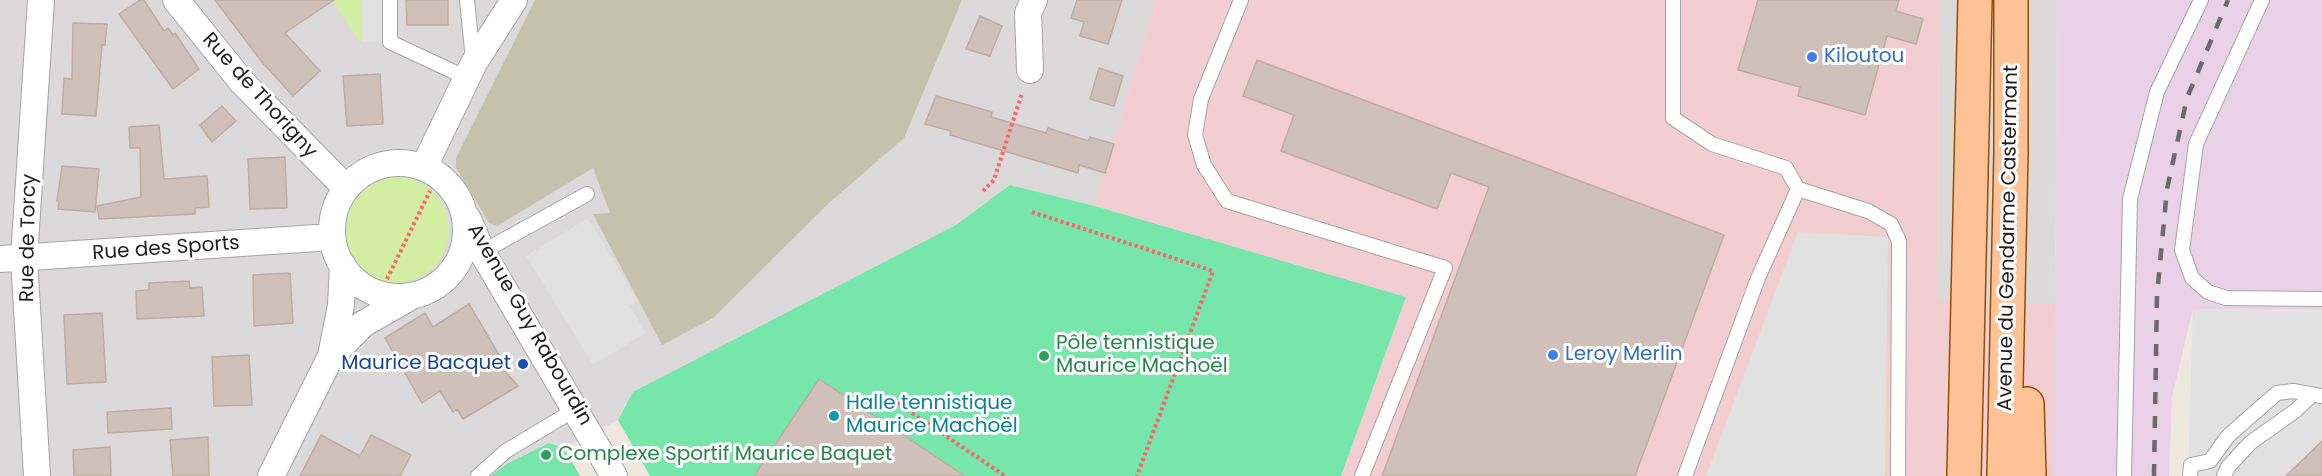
<!DOCTYPE html>
<meta charset="utf-8">
<style>
body{margin:0}
canvas{display:block;background:#efe8e1}
</style>
<canvas width="2322" height="476"></canvas>
<script>
const ctx = document.querySelector('canvas').getContext('2d');
ctx.lineJoin = 'round';
function paint(path, color) {
  ctx.fillStyle = color;
  ctx.fill(path, 'evenodd');
}
function shape(rows) {
  const path = new Path2D();
  for (const r of rows) {
    if (r.length === 3) {
      path.moveTo(r[0] + r[2], r[1]);
      path.arc(r[0], r[1], r[2], 0, 2 * Math.PI);
      continue;
    }
    path.moveTo(r[0], r[1]);
    for (let i = 2; i < r.length; i += 2) path.lineTo(r[i], r[i + 1]);
  }
  return path;
}
function trace(path, color, width, dash) {
  ctx.strokeStyle = color;
  ctx.lineWidth = width;
  ctx.lineCap = dash ? 'butt' : 'round';
  ctx.setLineDash(dash || []);
  ctx.stroke(path);
}
function write(font, color, halo, rows, align = 'center') {
  ctx.font = font + ' Poppins,sans-serif';
  ctx.lineWidth = 6;
  ctx.setLineDash([]);
  ctx.textBaseline = 'middle';
  ctx.strokeStyle = halo;
  ctx.fillStyle = color;
  for (const [text, x, y, turn = 0] of rows) {
    ctx.save();
    ctx.translate(x, y);
    ctx.rotate((+turn || 0) * Math.PI / 180);
    ctx.textAlign = isNaN(turn) ? turn : align;
    if (halo) ctx.strokeText(text, 0, 0);
    ctx.fillText(text, 0, 0);
    ctx.restore();
  }
}
const residential = shape([
 [0,0,1155,0,1095,206,1010,185,956,225,625,404,618,420,564,448,549,443,508,463,491,476,0,476],
 [1939,0,2057,0,2055,304,1938,302]
]);
const commercial = shape([
 [1155,0,1939,0,1938,301,2055,304,2054,476,1341,476,1406,297,1095,206]
]);
const industrial = shape([
 [2057,0,2322,0,2322,310,2193,309,2172,397,2169,476,2054,476]
]);
const construction = shape([
 [535,0,962,0,904,138,830,202,713,318,662,345,593,214,610,213,593,168,497,226,489,223,456,168,456,158]
]);
const grass = shape([
 [331,0,362,0,361,43,332,1],
 [396,230,53]
]);
const pitch = shape([
 [1010,185,1095,206,1406,297,1341,476,650,476,618,420,633,392,956,225],
 [549,443,564,448,580,476,491,476,508,463]
]);
const parking = shape([
 [362,0,390,0,390,42,362,42],
 [588,218,638,301,630,306,646,333,593,365,526,256],
 [1798,232,1888,237,1885,476,1706,476],
 [2193,309,2322,312,2322,441,2286,476,2188,476]
]);
const building = shape([
 [140,0,144,0,164,31,168,28,173,35,175,33,199,69,173,89,119,14,140,0],
 [215,0,334,0,285,33,320,71,293,96,262,62,215,0],
 [406,0,448,0,448,25,407,25,406,0],
 [1077,0,1122,0,1108,44,1080,36,1084,22,1071,18,1077,0],
 [1758,0,1899,0,1896,11,1923,19,1916,44,1887,36,1865,115,1798,96,1800,87,1738,70,1758,0],
 [980,16,1002,26,990,56,966,49,980,16],
 [73,23,107,24,105,45,102,45,96,116,62,114,64,78,72,79,73,23],
 [1257,60,1724,235,1635,476,1382,476,1489,187,1451,173,1437,209,1281,151,1294,115,1243,96,1257,60],
 [1099,68,1123,76,1114,106,1090,99,1099,68],
 [380,74,383,124,347,126,343,76,380,74],
 [936,96,992,112,991,117,1046,133,1048,128,1088,141,1090,137,1114,144,1105,173,1079,165,1078,173,950,135,951,131,925,124,936,96],
 [222,106,236,121,212,142,200,125,222,106],
 [159,125,164,179,207,176,209,207,195,208,195,214,99,219,97,206,141,197,140,148,130,148,129,127,159,125],
 [285,157,287,208,250,209,248,159,285,157],
 [62,166,99,169,95,212,58,209,59,201,57,201,62,166],
 [290,273,293,323,254,326,253,275,290,273],
 [189,281,190,288,202,287,204,316,137,319,136,291,149,290,149,283,189,281],
 [469,304,505,365,502,368,518,386,463,419,457,409,453,412,440,391,422,403,385,338,425,313,433,327,469,304],
 [102,313,106,382,67,384,64,315,102,313],
 [249,355,252,405,214,406,212,357,249,355],
 [819,379,965,476,754,476,819,379],
 [171,408,172,429,108,433,107,412,171,408],
 [321,435,360,456,371,435,411,455,400,476,300,476,321,435],
 [208,437,209,476,173,476,170,440,208,437],
 [2322,441,2322,476,2286,476,2322,441],
 [110,447,111,476,74,476,73,450,110,447]
]);
const path = shape([
 [983,191,994,180,1022,93],
 [1032,212,1213,271,1137,476],
 [387,279,430,191],
 [897,403,1005,476]
]);
const service = shape([
 [390,0,390,42,467,78],
 [467,0,473,60],
 [1241,0,1201,99,1195,135,1204,165,1227,201,1445,268,1362,476],
 [1673,0,1673,118,1712,144,1786,168,1798,189,1868,211,1891,224,1899,241,1898,476],
 [2262,0,2196,144,2182,250,2192,278,2208,292,2226,298,2322,299],
 [482,252,587,194],
 [478,476,506,451,576,409],
 [1685,476,1758,278,1798,189],
 [2124,476,2130,199,2157,92,2201,0],
 [2190,476,2191,465,2210,461,2228,436,2277,393,2293,391,2322,396],
 [2224,476,2228,467,2250,443,2295,411,2311,396]
]);
const minor = shape([
 [176,0,242,82,346,188],
 [1030,70,1028,13,1034,0],
 [399,230,67],
 [424,167,474,63,514,0],
 [468,219,482,252,614,476],
 [0,259,332,237],
 [331,356,363,324,412,296],
 [37,476,24,258,41,0],
 [271,476,331,356,341,305,343,266]
]);
const primary = shape([
 [2027,404,2029,476],
 [1964,476,1975,0],
 [2004,476,2011,153,2011,0]
]);
const rail = shape([
 [2154,476,2157,295,2167,189,2187,98,2228,0]
]);
const markers = [
 [1812,57,6,"#3f7fe0"],
 [1553,355,6,"#3f7fe0"],
 [1044,356,6,"#2e9e5b"],
 [523,364,6,"#1a4fb4"],
 [834,416,6,"#0f9aa8"],
 [546,455,6,"#2e9e5b"]
];
const shopNames = [
 ["Kiloutou",1824,57],
 ["Leroy Merlin",1565,355]
];
const streetNames = [
 ["Rue de Thorigny",259,96,48],
 ["Rue de Torcy",29,238,-89],
 ["Avenue du Gendarme Castermant",2009,238,-89],
 ["Rue des Sports",166,249,-4],
 ["Avenue Guy Rabourdin",529,325,60]
];
const leisureNames = [
 ["Pôle tennistique",1056,344],
 ["Maurice Machoël",1056,367],
 ["Complexe Sportif Maurice Baquet",558,455]
];
const transitNames = [
 ["Maurice Bacquet",511,364]
];
const cultureNames = [
 ["Halle tennistique",846,404],
 ["Maurice Machoël",846,427]
];
paint(residential, '#dbd9da');
paint(commercial, '#f2ced2');
paint(industrial, '#e9d2e8');
paint(construction, '#c4c1ac');
paint(grass, '#d3eea2');
paint(pitch, '#77e6ab');
paint(parking, '#e1e1e1');
paint(building, '#cfc0ba');
trace(building, '#c2aca2', 1.5);
trace(service, '#a4a4a4', 16);
trace(minor, '#a4a4a4', 28);
trace(primary, '#954e00', 36);
trace(path, '#ff6269', 4, [3, 3]);
trace(service, '#fff', 14);
trace(minor, '#fff', 26);
trace(primary, '#ffc296', 33);
trace(rail, '#6b6b6b', 4.5, [12, 12]);
for (const [x, y, r, color] of markers) {
  const dot = new Path2D();
  dot.arc(x, y, r, 0, 2 * Math.PI);
  ctx.fillStyle = color;
  ctx.fill(dot);
  trace(dot, '#fff', 2);
}
write('20px', '#366cbe', '#fff', shopNames, 'left');
write('20px', '#1d1d1d', '#fff', streetNames);
write('20px', '#27864d', '#fff', leisureNames, 'left');
write('20px', '#164399', '#fff', transitNames, 'right');
write('20px', '#0d838f', '#fff', cultureNames, 'left');
</script>
